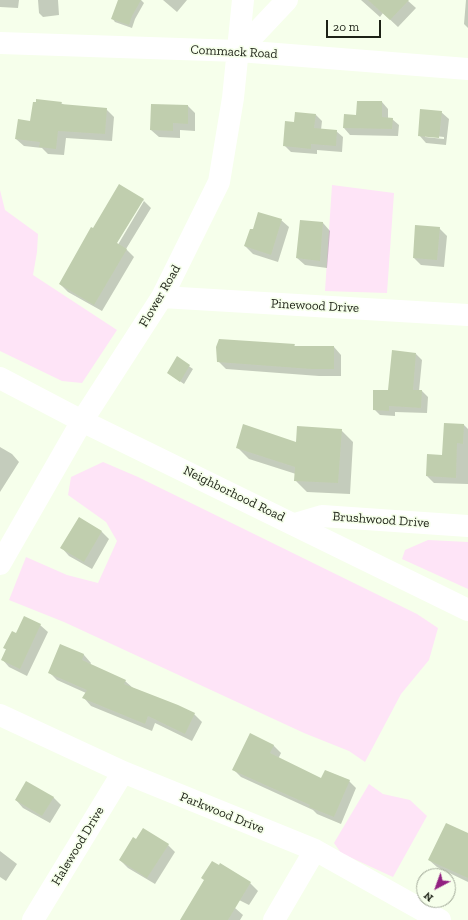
<!DOCTYPE html>
<style>
body{margin:0}
#map{position:relative;width:468px;height:920px;overflow:hidden;background:#f6ffeb;font-family:"Zilla Slab",serif}
canvas{display:block}
.north{position:absolute;left:416px;top:868px;width:40px;height:40px;box-sizing:border-box;background:#f6ffeb;border:1px solid #9fa796;border-radius:50%;rotate:221deg;font-size:11px;font-weight:700;line-height:16px;text-align:center;color:#1d2216}
.north::after{content:'';display:block;margin:auto;width:14px;height:18px;background:#922181;clip-path:polygon(50% 0,100% 100%,50% 72%,0 100%)}
.scale{position:absolute;left:326px;top:20px;width:55px;height:18px;box-sizing:border-box;border:2px solid #1d2216;border-top:0;padding-left:5px;font-size:12px;line-height:14px;white-space:nowrap;color:#1d2216;-webkit-text-stroke:3px #f6ffeb;paint-order:stroke}
</style>
<div id="map">
<canvas width="468" height="920"></canvas>
<div class="north">N</div>
<div class="scale">20 m</div>
</div>
<script>
const ctx = document.querySelector('canvas').getContext('2d');
ctx.lineJoin = 'round';
function paint(path, color) {
  ctx.fillStyle = color;
  ctx.fill(path, 'evenodd');
}
function shape(rows) {
  const path = new Path2D();
  for (const r of rows) {
    path.moveTo(r[0], r[1]);
    for (let i = 2; i < r.length; i += 2) path.lineTo(r[i], r[i + 1]);
  }
  return path;
}
function trace(path, color, width, dash) {
  ctx.strokeStyle = color;
  ctx.lineWidth = width;
  ctx.lineCap = dash ? 'butt' : 'round';
  ctx.setLineDash(dash || []);
  ctx.stroke(path);
}
function write(font, color, halo, rows, align = 'center') {
  ctx.font = font + ' "Zilla Slab",serif';
  ctx.lineWidth = 3.5;
  ctx.setLineDash([]);
  ctx.textBaseline = 'middle';
  ctx.strokeStyle = halo;
  ctx.fillStyle = color;
  for (const [text, x, y, turn = 0] of rows) {
    ctx.save();
    ctx.translate(x, y);
    ctx.rotate((+turn || 0) * Math.PI / 180);
    ctx.textAlign = isNaN(turn) ? turn : align;
    if (halo) ctx.strokeText(text, 0, 0);
    ctx.fillText(text, 0, 0);
    ctx.restore();
  }
}
const green = shape([
 [332,185,394,193,387,293,325,291],
 [0,190,5,210,38,234,37,252,33,275,117,330,82,383,62,381,0,351],
 [103,462,138,477,417,614,438,628,429,660,401,694,365,762,349,751,304,733,64,622,9,600,26,557,67,575,98,583,117,541,106,522,68,495,71,477],
 [428,540,468,542,468,589,402,559,405,550],
 [369,784,383,794,410,800,427,816,393,877,341,853,334,843]
]);
const shadow = shape([
 [0,0,19,0,18,8,0,7],
 [38,0,58,0,59,15,43,17,39,13],
 [122,0,141,0,144,3,135,19,132,28,115,22,112,18],
 [163,0,187,0,177,12],
 [361,0,407,0,416,8,398,27,383,13,380,17],
 [466,0,468,0,468,28,464,24],
 [382,102,388,109,388,118,392,119,399,125,398,136,350,135,344,128,345,115,357,116],
 [61,103,64,105,106,109,114,117,112,141,66,138,64,155,48,154,42,148,24,146,16,139,31,122],
 [188,106,195,113,195,131,180,130,180,138,159,137,151,130],
 [441,112,449,119,446,145,426,143,419,135],
 [425,135,444,137,444,139,425,137],
 [316,115,322,121,321,130,336,131,343,137,342,152,317,150,317,154,291,152,284,145,295,123],
 [120,186,144,201,142,201,114,247,116,248,144,201,151,208,126,249,134,257,102,311,68,292,60,284],
 [281,220,289,227,278,262,253,254,245,246],
 [301,221,323,223,330,231,327,268,305,265,297,258],
 [439,228,447,236,444,267,421,265,414,258],
 [294,345,296,347,334,347,341,355,341,376,319,376,226,369,218,361],
 [416,354,422,360,419,391,422,391,428,397,427,413,395,412,395,416,380,415,374,409,389,391],
 [177,358,193,369,184,384,168,373],
 [445,424,464,425,468,429,468,484,434,483,427,476,443,456],
 [341,430,353,442,350,494,307,492,295,480,296,474,249,459,237,447,297,443],
 [0,447,12,454,19,462,0,492],
 [79,518,102,532,109,539,92,569,69,556,62,548],
 [40,625,48,632,27,676,9,667,2,659,7,650,4,648,16,634],
 [61,646,84,655,91,663,90,665,125,681,133,688,194,714,202,722,192,741,155,723,152,731,91,706,84,698,86,693,57,680,50,673],
 [273,745,281,753,278,759,322,780,349,781,356,788,341,824,317,814,313,810,241,777,234,770],
 [53,797,61,805,50,823,23,808,16,800],
 [468,835,468,882,437,867,429,860],
 [168,845,175,852,155,884,128,868,120,860],
 [0,851,17,864,6,881,0,877],
 [250,883,258,891,249,905,237,899,235,908,243,915,240,920,188,920]
]);
const building = shape([
 [118,0,141,0,132,16,129,25,111,19],
 [368,0,409,0,390,20],
 [36,99,62,102,61,104,107,108,105,134,58,131,56,149,39,147,40,142,15,139,18,119,30,121,33,102,36,102],
 [357,101,382,101,382,117,393,118,392,129,343,128,344,114,356,115],
 [151,104,188,105,188,124,173,123,173,131,150,130],
 [420,109,442,111,439,138,418,136],
 [295,112,316,114,314,128,337,130,336,146,311,144,311,149,283,146,285,121,294,122],
 [119,184,144,199,117,243,127,249,94,305,59,284,91,227,93,228],
 [258,212,282,219,271,255,244,246,250,229,253,229],
 [300,220,323,222,320,261,296,258],
 [415,225,440,227,437,260,413,258],
 [219,339,295,344,294,346,334,346,334,369,311,369,217,362,216,347],
 [392,350,416,353,413,390,422,390,421,408,389,406,389,411,373,410,373,390,388,390],
 [177,356,190,365,180,382,167,373],
 [444,423,464,424,463,444,457,443,456,478,426,476,427,454,442,455],
 [243,424,296,442,297,426,342,429,338,483,294,481,295,467,236,448],
 [79,517,102,531,84,562,60,548],
 [24,616,41,624,20,669,1,660,6,649,3,648,12,631,16,633],
 [60,644,84,654,82,660,126,680,124,684,178,705,195,713,185,734,148,716,145,724,82,698,87,690,48,673],
 [250,733,274,745,270,753,321,778,325,770,350,780,334,817,309,807,310,805,232,770],
 [26,781,54,797,42,816,15,800],
 [446,823,468,833,468,878,428,860],
 [143,828,169,844,147,878,119,860,133,837,136,839],
 [212,861,219,865,220,863,251,882,228,920,180,920,204,880,201,878]
]);
const minor = shape([
 [0,43,239,51,468,69],
 [239,51,287,0],
 [162,297,468,315],
 [295,524,322,516,468,526],
 [0,564,82,421,162,297,219,182,233,98,243,0],
 [0,715,123,772,315,850,440,920],
 [33,920,123,772],
 [274,920,315,850]
]);
const secondary = shape([
 [0,378,82,421,468,610]
]);
const streetNames = [
 ["Commack Road",234,52,3],
 ["Flower Road",160,296,-60],
 ["Pinewood Drive",315,306,3],
 ["Neighborhood Road",234,494,26],
 ["Brushwood Drive",381,520,4],
 ["Parkwood Drive",222,813,22],
 ["Halewood Drive",78,846,-59]
];
paint(green, '#fee4f7');
paint(shadow, '#0003');
paint(building, '#c0ceae');
trace(minor, '#fff', 22);
trace(secondary, '#fff', 22);
write('13px', '#1d2216', '#f6ffeb', streetNames);
</script>
